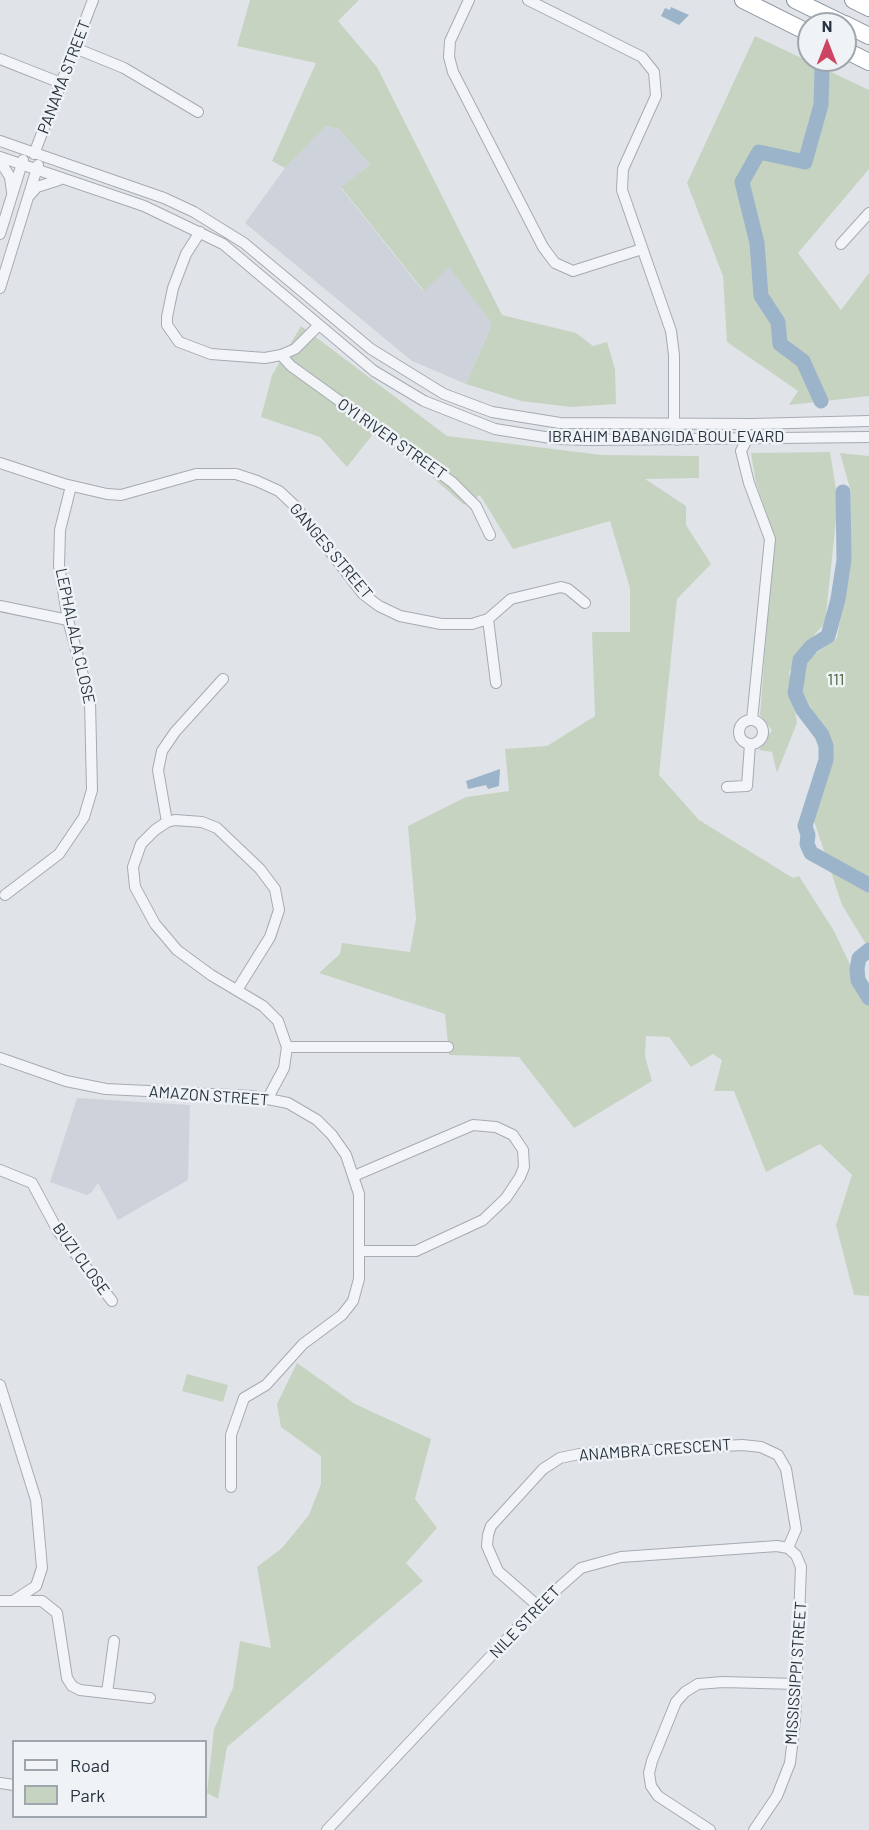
<!DOCTYPE html>
<style>
body{margin:0}
#map{position:relative;width:869px;height:1830px;overflow:hidden;background:#e0e4e9;font-family:Barlow,sans-serif}
canvas{display:block}
.legend{position:absolute;left:12px;top:1740px;width:195px;height:78px;box-sizing:border-box;background:#eff3f6;border:2px solid #9fa6ad;margin:0;padding:8px 10px;list-style:none;font-size:18px;color:#283340}
.legend li{display:flex;align-items:center;gap:12px;height:30px}
.legend b{width:30px;border:2px solid #9fa6ad}
.north{position:absolute;left:797px;top:12px;width:60px;height:60px;box-sizing:border-box;background:#eff3f6;border:2px solid #9fa6ad;border-radius:50%;rotate:0deg;font-size:16px;font-weight:700;line-height:24px;text-align:center;color:#283340}
.north::after{content:'';display:block;margin:auto;width:21px;height:27px;background:#ce4463;clip-path:polygon(50% 0,100% 100%,50% 72%,0 100%)}
</style>
<div id="map">
<canvas width="869" height="1830"></canvas>
<ul class="legend">
<li><b style="height:8px;background:#f2f4f7"></b>Road</li>
<li><b style="height:16px;background:#c7d3c1"></b>Park</li>
</ul>
<div class="north">N</div>
</div>
<script>
const ctx = document.querySelector('canvas').getContext('2d');
ctx.lineJoin = 'round';
function paint(path, color) {
  ctx.fillStyle = color;
  ctx.fill(path, 'evenodd');
}
function shape(rows) {
  const path = new Path2D();
  for (const r of rows) {
    if (r.length === 3) {
      path.moveTo(r[0] + r[2], r[1]);
      path.arc(r[0], r[1], r[2], 0, 2 * Math.PI);
      continue;
    }
    path.moveTo(r[0], r[1]);
    for (let i = 2; i < r.length; i += 2) path.lineTo(r[i], r[i + 1]);
  }
  return path;
}
function trace(path, color, width, dash) {
  ctx.strokeStyle = color;
  ctx.lineWidth = width;
  ctx.lineCap = dash ? 'butt' : 'round';
  ctx.setLineDash(dash || []);
  ctx.stroke(path);
}
function write(font, color, halo, rows, align = 'center') {
  ctx.font = font + ' Barlow,sans-serif';
  ctx.lineWidth = 5;
  ctx.setLineDash([]);
  ctx.textBaseline = 'middle';
  ctx.strokeStyle = halo;
  ctx.fillStyle = color;
  for (const [text, x, y, turn = 0] of rows) {
    ctx.save();
    ctx.translate(x, y);
    ctx.rotate((+turn || 0) * Math.PI / 180);
    ctx.textAlign = isNaN(turn) ? turn : align;
    if (halo) ctx.strokeText(text, 0, 0);
    ctx.fillText(text, 0, 0);
    ctx.restore();
  }
}
const built = shape([
 [326,126,339,129,370,165,341,188,423,291,449,266,492,324,466,384,412,361,245,223,285,168],
 [77,1098,190,1105,188,1180,118,1220,98,1183,91,1193,87,1195,50,1182]
]);
const green = shape([
 [250,0,359,0,338,21,377,67,502,315,576,333,593,346,607,342,615,369,616,404,571,407,521,401,466,384,492,324,449,267,424,291,341,187,370,165,339,129,326,126,285,168,272,161,316,63,237,46],
 [755,36,869,90,869,169,798,253,841,310,869,273,869,396,789,405,798,391,727,342,723,276,687,183],
 [301,326,447,436,602,455,699,456,699,478,645,479,686,506,686,525,711,564,677,599,659,775,699,820,793,878,799,876,834,931,869,1004,869,1296,854,1295,836,1225,852,1175,820,1144,766,1172,734,1091,714,1091,722,1060,713,1054,691,1067,669,1037,646,1036,645,1056,652,1081,574,1128,519,1057,449,1055,445,1014,319,973,340,954,342,943,410,952,416,919,408,826,466,797,509,791,505,749,547,746,595,716,592,632,630,632,630,588,610,521,513,549,480,495,464,505,423,469,373,434,347,467,320,437,261,417,272,375],
 [830,452,838,502,825,623,808,642,789,672,797,723,777,773,772,752,759,750,772,730,760,715,774,534,756,483,751,453],
 [840,453,869,456,869,949,842,905,814,821,832,746,803,693,802,671,811,657,837,638,850,558,851,492],
 [297,1363,355,1404,431,1439,415,1499,437,1528,406,1563,423,1581,227,1747,218,1799,207,1793,214,1729,233,1688,240,1641,271,1648,257,1567,282,1548,309,1515,321,1484,321,1456,281,1427,277,1404],
 [187,1374,228,1385,223,1402,182,1391]
]);
const water = shape([
 [671,7,689,15,679,25,661,16,665,8,670,10],
 [500,769,499,786,488,789,486,785,468,789,466,781]
]);
const river = shape([
 [821,401,803,361,780,344,778,322,761,296,757,243,742,182,759,152,805,162,821,105,822,69],
 [843,492,844,560,838,599,828,636,812,646,800,660,795,693,803,710,822,735,826,746,826,760,805,826,808,835,807,844,811,853,869,885],
 [869,950,859,958,857,969,858,980,869,998]
]);
const minor = shape([
 [469,0,450,41,449,57,453,72,543,247,555,263,573,271,642,249],
 [528,0,642,57,654,72,656,96,623,169,622,190,671,331,674,355,674,423,677,440],
 [75,48,124,68,198,112],
 [0,59,61,83],
 [0,141,164,198,194,212,244,243,371,349,444,394,492,412,560,423,752,424,869,421],
 [34,154,93,0],
 [0,157,144,206,223,244,374,371,424,401,495,429,557,439,590,440,869,437],
 [0,161,10,177,12,192],
 [29,196,37,187,59,180],
 [200,232,186,254,173,288,167,317,167,325,179,342,211,354,265,358,281,355,295,349,318,326],
 [0,234,23,160],
 [841,244,869,213],
 [0,288,38,165],
 [281,355,291,366,452,482,476,506,490,535],
 [747,439,741,451,749,483,770,539,752,720],
 [0,463,64,484,107,494,121,495,196,474,236,474,257,481,279,491,295,506,363,594,379,606,400,616,441,624,472,624,488,619,511,599,561,587,568,589,585,603],
 [0,606,68,620],
 [488,619,496,683],
 [751,732,12],
 [727,787,747,786,750,744],
 [167,822,158,770,162,751,175,732,223,679],
 [5,895,59,854,84,817,92,790,90,701,68,620,59,566,60,530,71,486],
 [237,990,270,937,279,910,275,889,260,869,217,828,202,822,175,820,167,822,155,830,141,844,133,867,135,887,155,924,177,950,211,975,263,1006,278,1021,287,1047,284,1068,268,1098],
 [287,1047,448,1047],
 [0,1058,66,1081,106,1089,252,1096,288,1103,317,1120,332,1135,346,1155,359,1194,359,1279,353,1301,342,1315,303,1344,266,1385,244,1398,231,1435,231,1487],
 [0,1170,32,1183,58,1231,112,1301],
 [354,1176,473,1125,496,1127,513,1135,523,1150,524,1167,520,1177,506,1198,483,1220,416,1251,360,1251],
 [0,1385,36,1500,42,1568,36,1586,16,1599],
 [0,1601,42,1601,57,1613,67,1678,72,1686,80,1690,150,1698],
 [538,1606,498,1571,487,1546,488,1535,491,1526,543,1469,560,1458,579,1454,742,1445,761,1447,778,1455,786,1469,796,1529,788,1548],
 [107,1693,114,1641],
 [0,1783,14,1785],
 [327,1830,538,1606,581,1568,621,1557,777,1546,788,1548,796,1555,801,1567,795,1721,790,1763,777,1796,754,1830],
 [710,1830,658,1796,651,1786,649,1773,652,1761,676,1702,685,1692,698,1684,723,1682,797,1684]
]);
const highway = shape([
 [743,0,809,33],
 [795,0,844,24],
 [853,0,869,8],
 [845,24,869,36],
 [845,50,869,62]
]);
const streetNames = [
 ["PANAMA STREET",64,77,-69],
 ["IBRAHIM BABANGIDA BOULEVARD",666,437],
 ["OYI RIVER STREET",392,439,35],
 ["GANGES STREET",331,551,50],
 ["LEPHALALA CLOSE",75,636,78],
 ["AMAZON STREET",209,1096,4],
 ["BUZI CLOSE",81,1259,54],
 ["ANAMBRA CRESCENT",655,1450,-4],
 ["NILE STREET",525,1622,-46],
 ["MISSISSIPPI STREET",796,1673,-86]
];
const parkNames = [
 ["111",836,680]
];
paint(built, '#ced3db');
paint(green, '#c7d3c1');
paint(water, '#9bb4c9');
trace(river, '#9bb4c9', 15);
trace(minor, '#a5abb3', 12);
trace(highway, '#87929f', 18);
trace(minor, '#f2f4f7', 10);
trace(highway, '#fff', 16);
write('16px', '#283340', '#eff3f6', streetNames);
write('16px', '#405c36', '#eff3f6', parkNames);
</script>
